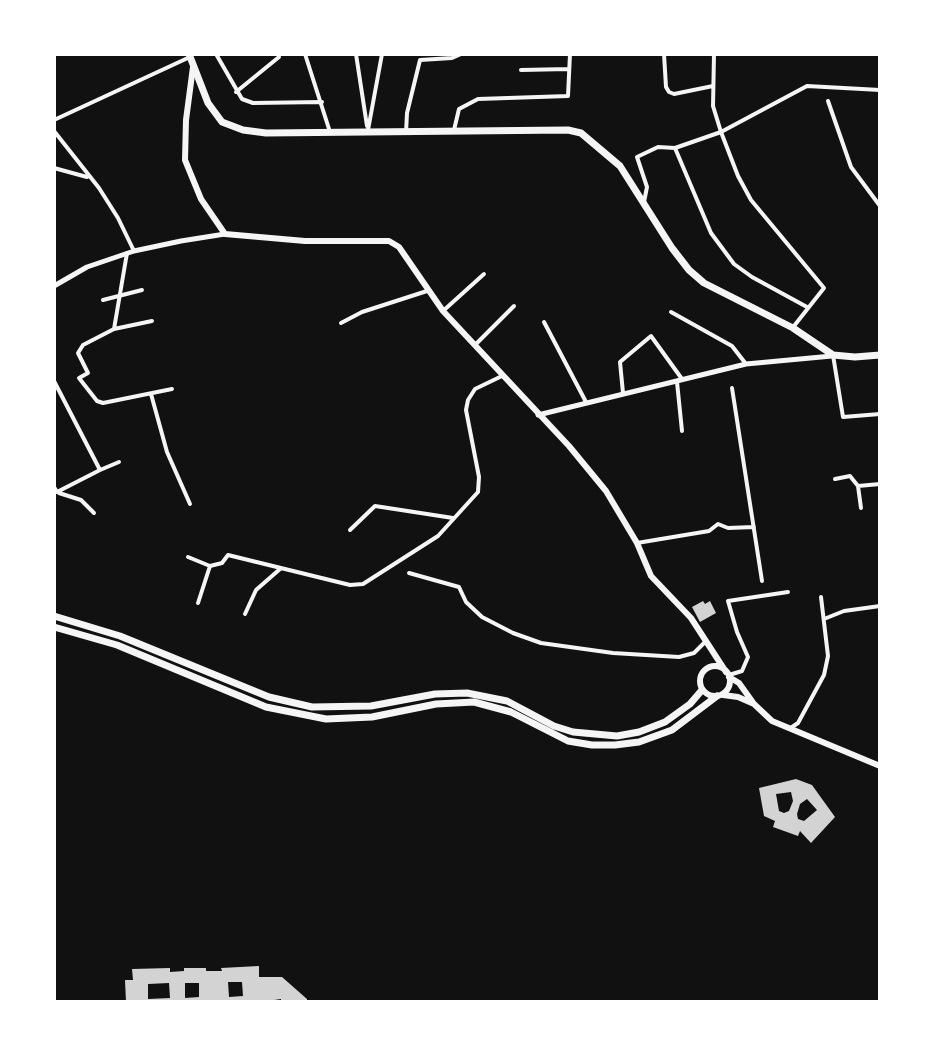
<!DOCTYPE html>
<style>
body{margin:0}
#map{position:relative;width:934px;height:1056px;overflow:hidden;background:#111;font-family:"Titillium Web",sans-serif}
canvas{display:block}
.frame{position:absolute;inset:0;border:56px solid #fff;pointer-events:none}
</style>
<div id="map">
<canvas width="934" height="1056"></canvas>
<div class="frame"></div>
</div>
<script>
const ctx = document.querySelector('canvas').getContext('2d');
ctx.lineJoin = 'round';
function paint(path, color) {
  ctx.fillStyle = color;
  ctx.fill(path, 'evenodd');
}
function shape(rows) {
  const path = new Path2D();
  for (const r of rows) {
    if (r.length === 3) {
      path.moveTo(r[0] + r[2], r[1]);
      path.arc(r[0], r[1], r[2], 0, 2 * Math.PI);
      continue;
    }
    path.moveTo(r[0], r[1]);
    for (let i = 2; i < r.length; i += 2) path.lineTo(r[i], r[i + 1]);
  }
  return path;
}
function trace(path, color, width, dash) {
  ctx.strokeStyle = color;
  ctx.lineWidth = width;
  ctx.lineCap = dash ? 'butt' : 'round';
  ctx.setLineDash(dash || []);
  ctx.stroke(path);
}
const building = shape([
 [703,601,705,604,710,601,716,613,700,622,692,607],
 [796,779,812,785,835,817,811,843,800,831,798,836,773,827,775,821,764,816,759,788],
 [791,792,793,801,789,811,784,813,779,811,776,794],
 [807,799,817,810,804,821,798,819,797,814,800,804],
 [259,966,259,977,282,977,307,999,307,1002,281,1002,281,999,261,1002,126,1002,125,980,133,980,132,969,170,968,170,972,184,971,184,968,206,968,206,971,222,971,221,968],
 [228,982,242,982,243,996,229,997],
 [169,983,170,998,148,999,148,984],
 [185,983,199,983,199,997,185,998]
]);
const minor = shape([
 [216,54,242,99,253,103,322,102],
 [305,54,330,132],
 [356,54,367,126],
 [664,54,666,87,669,92,674,94,713,86],
 [714,54,713,106,721,132,807,86,880,90],
 [521,70,569,69],
 [236,92,279,57],
 [828,101,851,167,880,206],
 [54,120,190,57],
 [368,130,382,54],
 [454,130,459,109,478,99,568,96,570,54],
 [54,131,99,188,118,218,134,251],
 [406,133,407,113,420,60,452,58,461,54],
 [675,148,711,233,734,264,752,277,807,307],
 [54,168,87,177],
 [644,202,647,187,637,157,658,147,675,148,721,132,738,176,751,200,824,288,794,326],
 [103,300,142,290],
 [443,311,484,274],
 [671,312,732,346,746,364],
 [152,321,114,329,83,345,78,353,88,373,79,378,97,401,103,403,172,389],
 [544,322,586,402],
 [341,323,362,312,427,291],
 [114,329,127,253],
 [475,345,514,306],
 [833,355,843,417,880,414],
 [54,381,100,470,57,492,54,487],
 [677,382,682,431],
 [732,388,762,581],
 [623,393,620,362,651,336,682,379],
 [151,394,167,452,190,504],
 [100,470,119,462],
 [835,479,850,476,858,486,861,508],
 [858,486,880,484],
 [59,493,81,500,94,513],
 [350,530,375,506,453,518],
 [637,543,709,531,718,524,728,528,754,527],
 [188,557,210,566],
 [409,573,459,587,466,602,482,617,513,633,541,643,613,653,679,657,694,653,705,642],
 [198,603,210,566,222,563,228,555,350,585,363,584,438,536,478,492,479,477,466,410,468,400,475,389,502,376],
 [245,614,256,590,280,569],
 [824,619,844,611,880,606],
 [729,675,742,671,748,657,737,632,728,601,788,592],
 [792,727,798,723,824,675,828,656,821,597]
]);
const tertiary = shape([
 [54,286,87,267,134,251,181,241,225,234],
 [538,415,746,364,832,356]
]);
const secondary = shape([
 [193,67,186,120,185,160,201,199,225,234,305,241,389,241,399,247,443,311,569,446,606,491,637,543,651,576,691,618,726,672],
 [715,681,15],
 [729,677,739,683,754,704,772,721,880,766],
 [723,695,738,697,754,704]
]);
const primary = shape([
 [189,54,208,103,222,122,243,130,266,133,568,130,581,133,620,166,672,248,689,270,704,283,793,328,833,355,855,357,880,355]
]);
const trunk = shape([
 [54,616,120,636,269,697,312,707,371,706,435,694,467,693,507,701,554,726,573,732,617,736,639,732,665,722,690,704,702,690],
 [54,627,117,645,266,707,326,719,372,717,436,704,474,702,511,712,568,741,592,745,615,745,639,742,672,730,717,696]
]);
paint(building, '#d3d3d3');
trace(minor, '#f5f5f5', 4);
trace(tertiary, '#f5f5f5', 5);
trace(secondary, '#f5f5f5', 6);
trace(primary, '#f5f5f5', 7);
trace(trunk, '#f5f5f5', 7);
</script>
